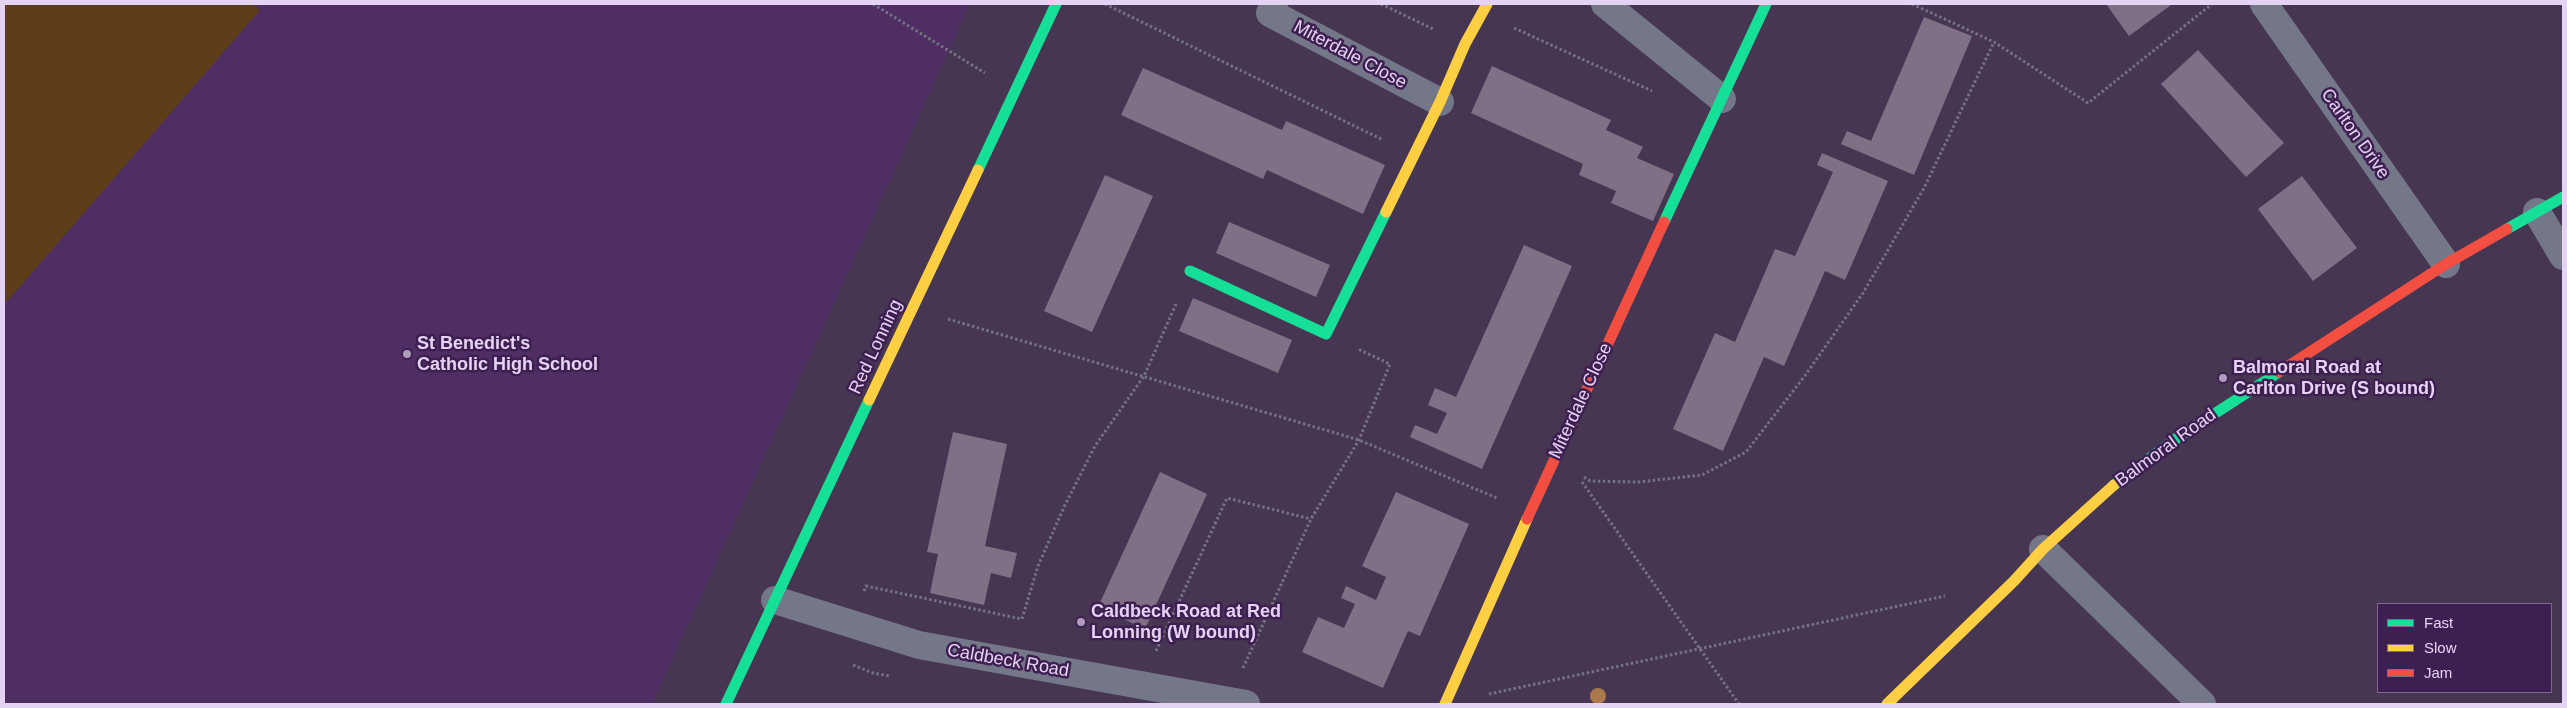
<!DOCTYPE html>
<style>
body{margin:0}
#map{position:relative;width:2567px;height:708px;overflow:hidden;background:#463651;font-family:Helvetica,sans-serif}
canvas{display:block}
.frame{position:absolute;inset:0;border:5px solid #e5d3f3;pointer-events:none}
.legend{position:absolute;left:2377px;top:603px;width:175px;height:90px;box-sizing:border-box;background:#3e1f52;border:1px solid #816792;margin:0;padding:6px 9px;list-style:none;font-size:15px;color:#e5d3f3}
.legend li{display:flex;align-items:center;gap:10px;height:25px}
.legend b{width:25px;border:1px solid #816792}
</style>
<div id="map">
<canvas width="2567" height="708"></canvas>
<div class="frame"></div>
<ul class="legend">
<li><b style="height:6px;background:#16e098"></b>Fast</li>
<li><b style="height:6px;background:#ffcf43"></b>Slow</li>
<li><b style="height:6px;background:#f24e42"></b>Jam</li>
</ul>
</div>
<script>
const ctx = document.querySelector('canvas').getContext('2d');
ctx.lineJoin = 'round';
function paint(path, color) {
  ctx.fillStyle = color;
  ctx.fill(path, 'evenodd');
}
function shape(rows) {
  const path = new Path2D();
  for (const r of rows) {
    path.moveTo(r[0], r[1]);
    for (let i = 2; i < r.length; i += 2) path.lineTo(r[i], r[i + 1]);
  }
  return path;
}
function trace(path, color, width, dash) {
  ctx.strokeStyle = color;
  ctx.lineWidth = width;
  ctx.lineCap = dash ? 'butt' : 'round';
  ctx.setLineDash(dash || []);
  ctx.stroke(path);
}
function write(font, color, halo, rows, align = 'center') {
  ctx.font = font + ' Helvetica,sans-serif';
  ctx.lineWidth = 5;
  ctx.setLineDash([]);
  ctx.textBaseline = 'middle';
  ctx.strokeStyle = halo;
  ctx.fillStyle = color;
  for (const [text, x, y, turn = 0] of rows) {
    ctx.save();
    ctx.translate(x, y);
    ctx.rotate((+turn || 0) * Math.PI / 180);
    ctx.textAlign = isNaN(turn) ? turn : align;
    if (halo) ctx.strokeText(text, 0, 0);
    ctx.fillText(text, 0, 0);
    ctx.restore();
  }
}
const built = shape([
 [4,4,970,4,652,704,4,704]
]);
const green = shape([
 [4,4,253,4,260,10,4,305]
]);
const building = shape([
 [2106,4,2171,4,2171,5,2129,36],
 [1924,17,1972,36,1914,175,1841,144,1847,131,1871,141],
 [2198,50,2284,143,2246,177,2161,84],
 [1492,66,1611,120,1606,130,1643,147,1637,158,1674,174,1653,221,1611,203,1616,191,1579,175,1583,164,1471,113],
 [1143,68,1282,130,1286,121,1385,165,1363,214,1267,170,1263,179,1121,115],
 [1822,153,1888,181,1845,280,1825,271,1784,366,1764,357,1723,451,1673,429,1715,333,1735,342,1775,249,1795,256,1833,172,1817,165],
 [1105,175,1153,196,1092,332,1044,311],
 [2302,176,2357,248,2313,281,2258,209],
 [1229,222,1330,265,1316,297,1216,253],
 [1524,245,1572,266,1482,469,1410,437,1415,425,1437,434,1447,413,1428,405,1435,388,1456,397],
 [1193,298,1292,340,1278,373,1179,331],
 [953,432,1007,444,985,546,1017,553,1011,578,991,573,984,605,930,593,938,554,927,552],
 [1160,472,1207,494,1145,629,1098,607],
 [1396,492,1469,524,1420,636,1408,631,1383,688,1302,652,1318,617,1344,628,1355,604,1341,598,1346,586,1376,600,1386,577,1362,566]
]);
const path = shape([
 [873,4,985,73],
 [1105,4,1383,140],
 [1381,4,1433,29],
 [1912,4,1994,42,2088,103,2212,4],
 [1514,28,1652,91],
 [948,319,1359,440,1497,498],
 [1584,477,1590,481,1638,482,1702,475,1746,452,1804,377,1863,293,1924,188,1994,42],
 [1582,482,1739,704],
 [864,591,866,586,1022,619,1038,566,1064,507,1095,446,1144,376,1176,304],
 [1156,651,1227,498,1311,519],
 [853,665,873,673,890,676],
 [1243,668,1311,519,1359,440,1390,364,1358,349],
 [1489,694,1945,596]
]);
const street = shape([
 [1274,4,1270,13,1440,102],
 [1605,4,1722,99],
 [2264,4,2446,264],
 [2537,212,2563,256],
 [2043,549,2202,704],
 [775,600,919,645,1246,704]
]);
const fast = shape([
 [978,170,1056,4],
 [1664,222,1766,4],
 [2507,229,2563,197],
 [1190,271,1326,334,1386,212],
 [2114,485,2177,438,2279,372],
 [726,704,869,400]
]);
const slow = shape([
 [1386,212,1440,102,1465,44,1487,4],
 [869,400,978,170],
 [1445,704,1527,519],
 [1887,704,2014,581,2043,549,2114,485]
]);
const jam = shape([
 [2279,372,2446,264,2507,229],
 [1527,519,1664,222]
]);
const trees = [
 [1598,696]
];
const markers = [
 [407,354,5,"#ad9cba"],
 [2223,378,5,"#ad9cba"],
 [1081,622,5,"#ad9cba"]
];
const streetNames = [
 ["Miterdale Close",1350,55,28],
 ["Carlton Drive",2355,134,55],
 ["Red Lonning",876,347,-65],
 ["Miterdale Close",1581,401,-65],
 ["Balmoral Road",2166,448,-36],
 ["Caldbeck Road",1008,661,10]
];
const poiNames = [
 ["St Benedict's",417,344],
 ["Catholic High School",417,365],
 ["Balmoral Road at",2233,368],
 ["Carlton Drive (S bound)",2233,389],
 ["Caldbeck Road at Red",1091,612],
 ["Lonning (W bound)",1091,633]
];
paint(built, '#4f2e64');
paint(green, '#5d3e18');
paint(building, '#816f85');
trace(path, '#747283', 3, [2.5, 2.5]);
trace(street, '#737788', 28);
trace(fast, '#16e098', 11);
trace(slow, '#ffcf43', 11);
trace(jam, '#f24e42', 11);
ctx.fillStyle = '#ab794b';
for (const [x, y] of trees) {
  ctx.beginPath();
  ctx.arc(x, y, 8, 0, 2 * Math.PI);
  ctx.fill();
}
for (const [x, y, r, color] of markers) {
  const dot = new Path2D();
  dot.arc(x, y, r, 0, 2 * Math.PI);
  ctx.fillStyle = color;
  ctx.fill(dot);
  trace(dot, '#3e1f52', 2);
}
write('18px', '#e5d3f3', '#3e1f52', streetNames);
write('bold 18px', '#e5d3f3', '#3e1f52', poiNames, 'left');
</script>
